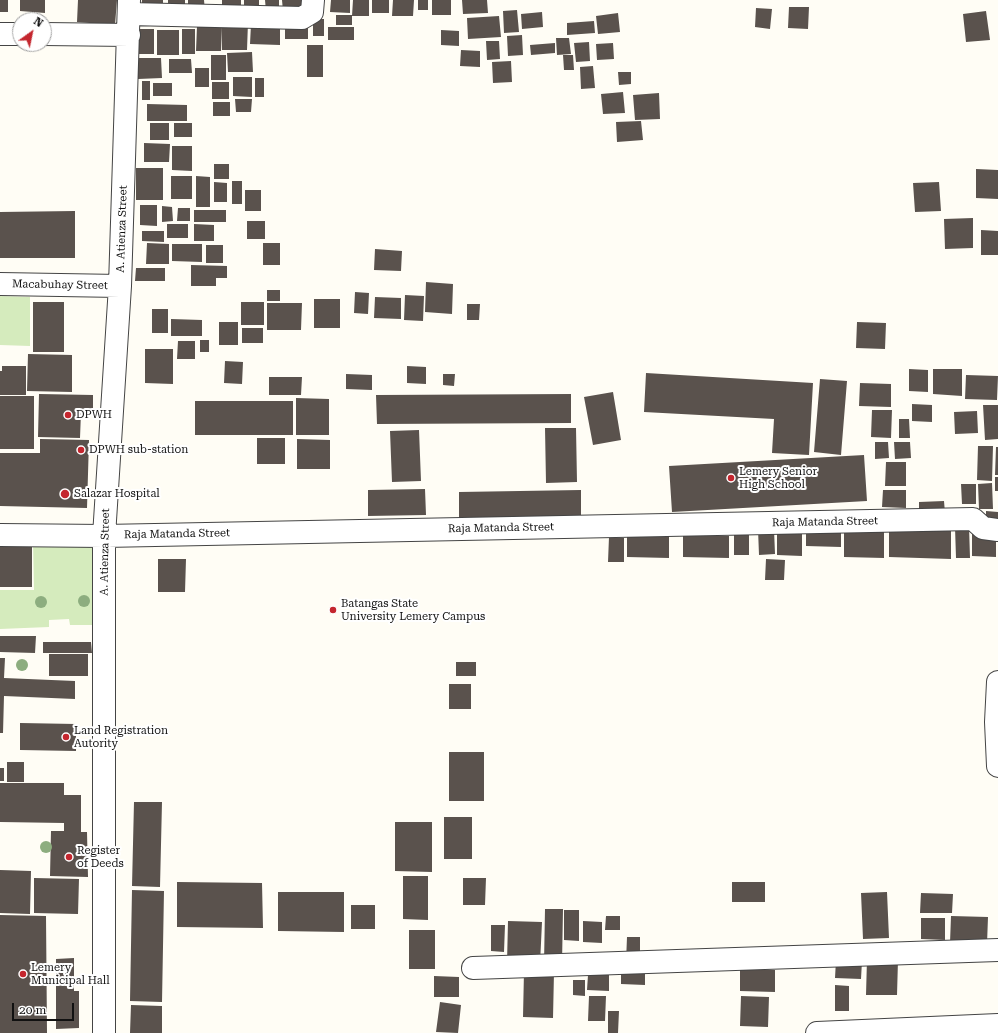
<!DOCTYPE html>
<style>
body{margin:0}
#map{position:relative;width:998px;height:1033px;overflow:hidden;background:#fffdf5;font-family:"Roboto Serif",serif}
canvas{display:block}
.north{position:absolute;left:12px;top:12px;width:40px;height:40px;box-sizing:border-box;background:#fff;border:1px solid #a0a0a0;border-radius:50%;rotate:33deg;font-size:11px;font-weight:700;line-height:16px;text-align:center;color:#111}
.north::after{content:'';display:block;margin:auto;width:14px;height:18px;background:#c4262e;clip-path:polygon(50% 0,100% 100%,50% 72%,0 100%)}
.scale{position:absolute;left:12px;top:1003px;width:62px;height:18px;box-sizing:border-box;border:2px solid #111;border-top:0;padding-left:5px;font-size:12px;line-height:14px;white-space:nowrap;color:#111;-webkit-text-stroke:3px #fff;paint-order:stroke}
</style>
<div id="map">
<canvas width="998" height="1033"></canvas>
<div class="north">N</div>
<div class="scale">20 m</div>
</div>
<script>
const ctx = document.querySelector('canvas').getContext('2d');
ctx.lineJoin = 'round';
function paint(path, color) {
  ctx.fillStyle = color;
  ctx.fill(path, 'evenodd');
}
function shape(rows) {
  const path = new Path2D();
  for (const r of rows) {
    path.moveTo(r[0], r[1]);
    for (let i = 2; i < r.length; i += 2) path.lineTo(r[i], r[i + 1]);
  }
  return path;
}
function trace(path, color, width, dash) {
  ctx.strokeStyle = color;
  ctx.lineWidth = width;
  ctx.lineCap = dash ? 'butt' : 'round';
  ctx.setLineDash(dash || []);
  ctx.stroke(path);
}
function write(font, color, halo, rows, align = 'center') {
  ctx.font = font + ' "Roboto Serif",serif';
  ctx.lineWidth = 4;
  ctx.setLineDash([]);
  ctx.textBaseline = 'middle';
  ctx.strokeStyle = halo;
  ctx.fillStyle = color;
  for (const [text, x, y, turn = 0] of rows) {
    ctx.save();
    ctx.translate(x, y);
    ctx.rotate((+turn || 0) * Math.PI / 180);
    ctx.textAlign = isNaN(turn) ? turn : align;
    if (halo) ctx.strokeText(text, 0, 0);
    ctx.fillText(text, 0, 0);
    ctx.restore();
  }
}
const green = shape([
 [0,296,30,297,30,346,0,345],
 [82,539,95,548,93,625,70,625,69,619,49,620,49,627,0,629,0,590,34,590,33,541]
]);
const building = shape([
 [0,0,8,0,8,12,0,12],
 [20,0,45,0,45,13,20,11],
 [78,0,117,0,115,25,77,22],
 [142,0,163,0,163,11,141,11],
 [168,0,185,0,185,11,168,11],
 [188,0,204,0,205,11,188,11],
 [222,0,241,0,241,11,222,10],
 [244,0,259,0,259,5,244,6],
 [265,0,279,0,279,10,266,11],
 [282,0,301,0,301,9,283,11],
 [331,0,350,0,350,13,330,12],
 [353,0,369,0,369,16,352,16],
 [372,0,389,0,389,13,372,13],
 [393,0,414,0,413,16,392,16],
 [418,0,428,0,428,10,418,10],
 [432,0,451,0,451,15,432,15],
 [462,0,487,0,488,13,463,14],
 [789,7,809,7,808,29,788,28],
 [756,8,772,9,770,29,755,27],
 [517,10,519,32,504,33,503,11],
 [986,11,990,40,966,42,963,14],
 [542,12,543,27,522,29,521,14],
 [618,13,620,32,598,34,596,16],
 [336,15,352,15,352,25,336,25],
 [499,16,501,37,468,39,467,18],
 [313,19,324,19,324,36,313,36],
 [594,21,595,33,567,35,567,23],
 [222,22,248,22,247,50,222,50],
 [251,24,280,24,280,45,250,44],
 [197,26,222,27,221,51,196,51],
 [285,26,308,26,308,39,285,39],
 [328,27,354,27,354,40,328,40],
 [136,29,154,29,154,54,136,54],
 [182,29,195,29,195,54,182,54],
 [157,30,179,30,179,55,157,55],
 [441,30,459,31,459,46,441,45],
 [522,35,523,55,508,56,507,36],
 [556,38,569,38,571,54,557,55],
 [486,41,499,41,500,59,487,60],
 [589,42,590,61,576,62,574,43],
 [555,43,555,53,531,55,530,45],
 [613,43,614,59,597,60,596,44],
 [307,45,323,45,323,77,307,77],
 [461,50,480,51,480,67,460,66],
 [252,52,253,72,228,72,227,53],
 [211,55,226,55,226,80,211,80],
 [563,55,573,55,574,70,564,70],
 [138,58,161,58,162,78,138,79],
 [169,59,191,59,192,73,169,73],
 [511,61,512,82,493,83,492,62],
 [593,66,595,88,581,89,580,67],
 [195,68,209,68,209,87,195,87],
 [618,72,631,72,631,84,619,85],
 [233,77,252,77,252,97,233,96],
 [255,78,264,78,264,97,255,97],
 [142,81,150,81,150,100,142,100],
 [212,82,229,82,229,99,212,99],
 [153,83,172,83,172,96,153,96],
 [623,92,625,113,603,114,601,94],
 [659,93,660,119,635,120,633,95],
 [235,99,252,99,251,112,236,112],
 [213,102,230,102,230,116,213,116],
 [147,104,187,105,187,121,147,121],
 [641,121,643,140,617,142,616,122],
 [150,123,169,123,169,140,150,140],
 [174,123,192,123,192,137,174,137],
 [144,143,170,144,169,162,144,162],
 [172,146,192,146,192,171,172,170],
 [214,164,229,164,229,179,214,179],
 [136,168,163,168,163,200,136,200],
 [976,169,998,170,998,199,976,198],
 [171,176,192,176,192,199,171,199],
 [196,176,210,177,210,207,196,207],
 [232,181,242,181,242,204,232,204],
 [214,182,227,183,227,202,214,202],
 [939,182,941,211,915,212,913,183],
 [245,190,261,190,261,211,245,211],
 [140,205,157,205,157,226,140,225],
 [162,206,172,207,173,221,162,222],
 [178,208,190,208,190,221,177,221],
 [194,210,226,210,226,222,194,222],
 [75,211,75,258,0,258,0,212],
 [973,218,973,248,945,249,944,219],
 [247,221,265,221,265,239,247,239],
 [167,224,188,224,188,238,167,238],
 [194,224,214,225,214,241,194,241],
 [981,230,998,231,998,255,981,255],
 [142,231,164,231,164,242,142,241],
 [147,243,169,244,169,264,146,264],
 [263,243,280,243,280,265,263,265],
 [172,244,202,244,202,262,172,261],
 [206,245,223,245,223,263,206,263],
 [375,249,402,251,401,271,374,270],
 [191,265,227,266,227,278,216,278,216,286,191,286],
 [136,268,165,268,165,281,135,281],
 [426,282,453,284,452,314,425,312],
 [267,290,280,290,280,301,267,301],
 [355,292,369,293,368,314,354,313],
 [405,295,424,296,423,321,404,320],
 [375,297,401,298,401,319,374,318],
 [314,299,340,299,340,328,314,328],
 [33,302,64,302,64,352,33,352],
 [241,302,264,302,264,325,241,325],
 [267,303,302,303,301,330,267,330],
 [467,304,480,304,479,320,467,320],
 [152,309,168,309,168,333,152,333],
 [171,319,202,320,202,336,171,336],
 [219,322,238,322,238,345,219,345],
 [857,322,886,323,885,349,856,348],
 [242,328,263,328,263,343,242,343],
 [200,340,209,340,209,352,200,352],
 [178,341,195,341,195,359,177,359],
 [145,349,173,349,173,384,145,383],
 [28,354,72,355,72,392,27,391],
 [225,361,243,362,242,384,224,383],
 [2,366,26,366,26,395,0,395,0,371,2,371],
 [407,366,426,367,426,384,407,383],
 [909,369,928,370,928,392,909,391],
 [933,369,962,369,962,396,933,394],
 [646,373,813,383,809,455,772,453,774,419,644,412],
 [346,374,372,375,372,390,346,389],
 [443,374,455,374,454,386,443,385],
 [966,375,998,376,997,400,965,399],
 [269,377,302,377,301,395,269,395],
 [820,379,847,381,841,455,814,452],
 [860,383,891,384,891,407,859,406],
 [613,392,621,440,593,445,584,397],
 [39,394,93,395,93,412,81,412,80,438,38,437],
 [571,394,571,423,377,424,376,395],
 [0,396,34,396,34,449,0,449],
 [296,398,329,399,329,435,296,435],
 [195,401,293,401,293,435,195,435],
 [912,404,932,405,932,422,912,421],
 [983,405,998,405,998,439,985,440],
 [872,410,892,410,891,438,871,437],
 [977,411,978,433,955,434,954,412],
 [899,419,909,419,910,438,899,438],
 [545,428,576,428,577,482,546,483],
 [419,430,421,481,392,482,390,431],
 [257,438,285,438,285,464,257,464],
 [40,439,89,440,87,508,0,506,0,453,40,453],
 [297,439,330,440,330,469,297,469],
 [875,442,888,442,889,458,875,459],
 [894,442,910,442,911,458,895,459],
 [978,446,993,446,992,481,977,480],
 [996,447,998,447,998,475,995,475],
 [864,455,867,501,672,512,669,466],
 [886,462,906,462,906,486,885,486],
 [995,477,998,477,998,491,995,491],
 [992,483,993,509,979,509,978,484],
 [961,484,976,484,976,504,962,504],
 [425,489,426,515,368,516,368,490],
 [581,490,581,516,459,518,459,492],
 [883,490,906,490,906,508,882,507],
 [944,501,945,513,919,514,919,502],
 [986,511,998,512,998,527,986,526],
 [889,526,951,528,951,559,889,557],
 [969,526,970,558,956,558,955,527],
 [806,528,841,529,841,547,806,546],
 [844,528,884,529,884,558,844,557],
 [758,529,774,529,775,554,759,555],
 [777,529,802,529,802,556,777,555],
 [972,531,996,531,996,557,972,556],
 [734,533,749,533,749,555,734,555],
 [627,536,669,536,669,558,627,557],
 [683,536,729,536,729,558,683,557],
 [609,537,624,538,624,562,608,562],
 [0,546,32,546,32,587,0,587],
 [158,559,186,559,185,592,158,592],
 [766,559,785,560,784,580,765,580],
 [0,636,36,636,35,653,0,652],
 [43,642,91,642,92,653,43,653],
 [49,654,88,654,88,676,49,676],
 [0,658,5,658,4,678,75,681,75,699,4,696,3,733,0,733],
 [456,662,476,662,476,676,456,676],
 [449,684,471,684,471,709,449,709],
 [20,723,76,724,76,751,20,750],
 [449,752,484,752,484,801,449,801],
 [7,762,24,762,24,782,7,782],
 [0,768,4,768,4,781,0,781],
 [0,783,64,783,64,795,81,795,81,832,87,832,88,877,50,876,51,831,64,831,64,823,0,822],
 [134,802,162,802,160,887,132,886],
 [444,817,472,817,472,859,444,859],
 [395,822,432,822,432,872,395,871],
 [0,870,31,871,30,914,0,913],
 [403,876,428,876,428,920,403,919],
 [34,878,79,879,78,914,34,913],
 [463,878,486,878,485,905,463,905],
 [177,882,262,883,263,928,177,927],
 [732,882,765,882,765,902,732,902],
 [132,890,164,891,162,1002,130,1001],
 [278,892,344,892,344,932,278,931],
 [887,892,889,938,863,939,861,893],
 [921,893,953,894,952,913,920,913],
 [351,905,375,905,375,929,351,929],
 [545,909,563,909,562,964,544,964],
 [564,910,579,910,579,941,564,940],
 [0,915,46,916,47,1033,0,1033],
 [606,916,620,916,620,930,605,930],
 [951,916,988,917,987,944,950,943],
 [921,918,945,918,945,940,921,939],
 [508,921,542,922,540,964,507,963],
 [583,921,602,922,602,943,583,942],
 [491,925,505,925,504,952,491,951],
 [409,930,435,930,435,969,409,969],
 [627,937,640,937,640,962,626,962],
 [74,958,74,991,79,991,79,1028,56,1029,56,959],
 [867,959,898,960,897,995,866,995],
 [836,960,862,961,861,979,835,978],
 [740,969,775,970,775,992,740,991],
 [524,971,554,972,553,1018,523,1017],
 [621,973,645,973,645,985,621,984],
 [588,975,609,975,609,991,587,990],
 [434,976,459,977,459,997,434,997],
 [573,980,585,980,585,996,573,995],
 [835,985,849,986,849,1011,835,1011],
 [589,996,606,996,605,1021,588,1021],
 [741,996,769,997,768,1027,740,1026],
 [440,1002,461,1005,458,1033,436,1032],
 [131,1005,162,1006,162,1033,130,1033],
 [608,1011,619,1011,618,1033,608,1033]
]);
const street = shape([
 [129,14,302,18,312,12,313,0],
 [0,34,20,34],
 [44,34,129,35],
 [0,284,120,286],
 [0,535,104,536,973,519,983,528,998,530],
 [998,682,996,722,998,766],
 [473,968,998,950],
 [104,1033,104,536,120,286,129,0],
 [817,1033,998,1025]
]);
const trees = [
 [84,601],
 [41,602],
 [22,665],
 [46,847]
];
const markers = [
 [68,415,4,"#c4262e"],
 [81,450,4,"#c4262e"],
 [731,478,4,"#c4262e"],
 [65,494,5,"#c4262e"],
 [333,610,4,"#c4262e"],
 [66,737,4,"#c4262e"],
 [69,857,4,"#c4262e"],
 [23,974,4,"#c4262e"]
];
const streetNames = [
 ["A. Atienza Street",122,229,-88],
 ["Macabuhay Street",60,285,1],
 ["Raja Matanda Street",825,522,-1],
 ["Raja Matanda Street",501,528,-1],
 ["Raja Matanda Street",177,534,-1],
 ["A. Atienza Street",105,552,-89]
];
const poiNames = [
 ["DPWH",76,415],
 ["DPWH sub-station",89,450],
 ["Lemery Senior",739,472],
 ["High School",739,485],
 ["Salazar Hospital",74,494],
 ["Batangas State",341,604],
 ["University Lemery Campus",341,617],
 ["Land Registration",74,731],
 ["Autority",74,744],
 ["Register",77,851],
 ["of Deeds",77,864],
 ["Lemery",31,968],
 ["Municipal Hall",31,981]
];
paint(green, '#d5ebbd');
paint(building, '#5a524d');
trace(street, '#444', 24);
trace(street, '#fff', 22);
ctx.fillStyle = '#8dad7f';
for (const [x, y] of trees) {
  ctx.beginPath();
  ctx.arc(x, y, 6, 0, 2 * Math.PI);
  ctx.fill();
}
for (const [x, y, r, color] of markers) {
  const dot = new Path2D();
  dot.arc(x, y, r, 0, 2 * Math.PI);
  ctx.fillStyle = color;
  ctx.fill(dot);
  trace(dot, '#fff', 1.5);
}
write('11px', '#111', '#fff', streetNames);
write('11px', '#111', '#fff', poiNames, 'left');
</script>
